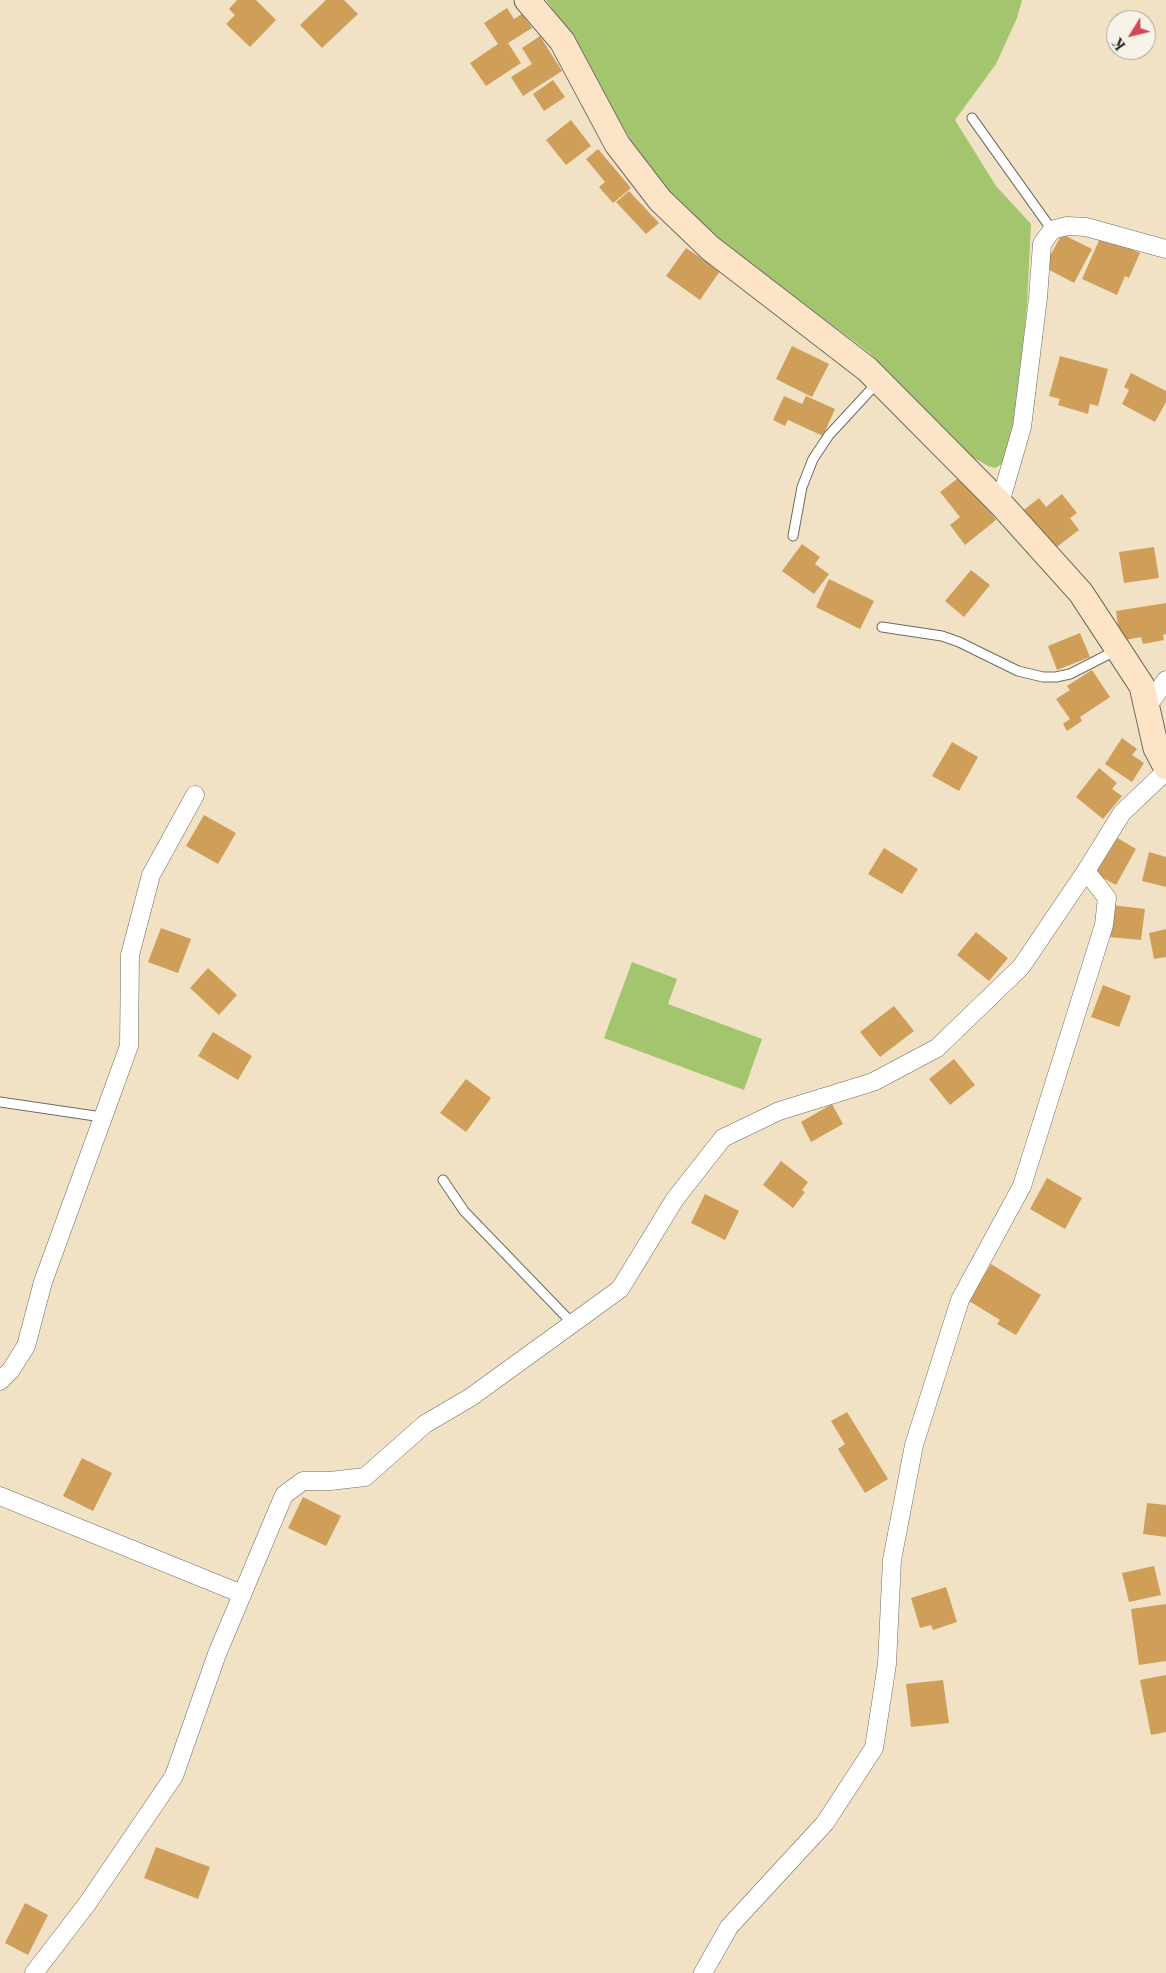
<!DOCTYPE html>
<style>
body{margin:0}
#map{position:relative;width:1166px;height:1973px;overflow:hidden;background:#f1e2c6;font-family:"Libre Bodoni",serif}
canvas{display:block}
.north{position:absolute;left:1106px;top:10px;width:50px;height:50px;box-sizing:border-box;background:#f7f3e8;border:1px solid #a5a39c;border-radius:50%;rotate:234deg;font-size:14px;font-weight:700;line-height:20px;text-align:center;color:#2b2b2b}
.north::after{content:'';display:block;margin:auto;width:18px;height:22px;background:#d1495b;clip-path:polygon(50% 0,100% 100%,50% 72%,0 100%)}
</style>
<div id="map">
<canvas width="1166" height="1973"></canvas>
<div class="north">K</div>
</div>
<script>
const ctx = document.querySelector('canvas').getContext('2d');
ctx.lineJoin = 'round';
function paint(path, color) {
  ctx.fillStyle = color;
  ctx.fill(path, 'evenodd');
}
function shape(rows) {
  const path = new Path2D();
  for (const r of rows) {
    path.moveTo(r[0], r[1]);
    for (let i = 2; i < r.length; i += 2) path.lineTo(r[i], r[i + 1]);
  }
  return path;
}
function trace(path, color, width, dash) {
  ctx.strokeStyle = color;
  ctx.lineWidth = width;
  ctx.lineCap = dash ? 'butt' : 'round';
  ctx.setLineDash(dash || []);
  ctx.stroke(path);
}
const green = shape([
 [546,0,1022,0,1017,18,996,64,955,120,996,186,1031,224,1027,304,1017,412,1005,462,995,468,988,466,959,449,870,353,729,248,674,201,639,153,591,76,581,49],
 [632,962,677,979,668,1004,762,1039,744,1090,604,1038]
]);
const building = shape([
 [237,0,256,0,276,20,250,47,226,24,235,15,229,9],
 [326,0,344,0,358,14,322,48,300,25],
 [507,8,514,19,522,14,532,28,508,43,521,63,486,86,470,63,498,44,484,23],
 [540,36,562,71,523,96,511,77,532,64,522,48],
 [553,80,565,97,544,111,533,94],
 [571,120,591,146,566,165,546,140],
 [598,149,631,188,613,203,599,187,605,182,586,159],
 [629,191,659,223,646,234,616,202],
 [1062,234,1092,249,1074,283,1044,267],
 [1101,236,1140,253,1129,278,1125,276,1117,295,1082,279],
 [686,248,720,271,700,300,666,276],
 [792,346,829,364,812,397,776,379],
 [1060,356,1108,369,1098,406,1090,404,1088,414,1058,405,1060,399,1049,396],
 [1131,373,1166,391,1166,402,1155,422,1122,404,1129,390,1124,387],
 [784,396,802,404,806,396,835,409,823,436,788,420,785,426,773,420],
 [961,476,996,520,965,545,950,525,960,517,940,492],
 [1062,494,1077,513,1070,518,1079,530,1050,552,1020,513,1039,498,1046,507],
 [802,544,820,557,815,564,829,574,814,594,782,571],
 [1154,547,1159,578,1124,583,1119,552],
 [971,570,990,585,964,617,945,601],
 [829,579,874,601,860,629,816,607],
 [1166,603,1166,634,1163,635,1164,640,1143,644,1141,637,1120,641,1116,611],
 [1080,633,1090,657,1057,670,1048,646],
 [1092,670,1110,697,1080,717,1082,721,1067,731,1063,724,1070,719,1056,699,1070,690,1067,686],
 [1122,738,1137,749,1132,755,1144,763,1132,782,1105,764],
 [952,742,978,757,959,791,932,776],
 [1099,768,1117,783,1112,789,1122,796,1103,819,1076,797],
 [204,815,236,833,218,864,186,846],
 [1111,834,1136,849,1116,885,1090,871],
 [884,848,918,869,902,894,868,874],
 [1149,852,1166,857,1166,887,1142,881],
 [1111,905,1145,909,1141,940,1108,937],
 [161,928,191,939,178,973,148,962],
 [1166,929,1166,957,1154,959,1149,933],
 [976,932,1008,958,989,981,957,955],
 [208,968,237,995,219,1015,190,988],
 [1103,985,1131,996,1119,1027,1091,1017],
 [894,1006,914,1031,880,1057,860,1032],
 [213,1032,252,1056,238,1080,198,1056],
 [954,1059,975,1085,950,1105,929,1079],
 [466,1079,491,1098,466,1132,440,1113],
 [832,1104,843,1124,811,1142,801,1122],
 [781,1161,808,1182,802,1190,805,1192,793,1208,763,1185],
 [1047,1178,1082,1198,1065,1229,1030,1209],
 [705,1194,739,1211,725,1240,691,1223],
 [991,1264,1041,1295,1016,1335,997,1324,1000,1320,969,1301],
 [847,1412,888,1479,865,1493,838,1449,845,1444,831,1421],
 [82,1458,112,1473,93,1511,63,1496],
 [303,1497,341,1516,326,1546,288,1528],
 [1147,1503,1166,1505,1166,1537,1143,1534],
 [1154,1566,1161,1595,1129,1602,1122,1573],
 [946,1587,957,1622,933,1630,931,1625,920,1628,911,1598],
 [1166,1604,1166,1661,1139,1665,1131,1609],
 [1166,1675,1166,1732,1151,1735,1140,1680],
 [943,1680,949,1723,911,1727,906,1684],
 [156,1847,210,1867,198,1899,144,1878],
 [25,1903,48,1915,28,1955,5,1943]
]);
const lane = shape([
 [972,118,1052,230],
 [793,536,802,487,813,459,829,435,877,383],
 [882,627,942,636,959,642,1018,671,1043,677,1056,677,1070,674,1117,650],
 [0,1102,102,1117],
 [443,1180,464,1211,573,1324]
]);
const street = shape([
 [1000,503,1022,427,1038,298,1042,244,1052,230,1067,226,1086,227,1166,249],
 [1147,707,1166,680],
 [0,1381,11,1370,26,1346,43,1282,129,1046,130,955,151,875,195,795],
 [0,1496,242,1594],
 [34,1973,87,1904,174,1776,217,1654,284,1495,303,1481,330,1481,365,1477,425,1424,471,1397,620,1289,675,1199,723,1138,779,1111,873,1082,937,1048,1021,967,1086,871,1122,813,1166,771],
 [703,1973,729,1927,825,1823,874,1748,887,1664,892,1560,914,1445,960,1300,1022,1186,1104,925,1107,898,1086,871]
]);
const secondary = shape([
 [527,0,562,41,617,144,660,200,710,248,867,369,1000,503,1081,593,1142,686,1156,748,1166,767]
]);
paint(green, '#a3c56e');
paint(building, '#cf9e59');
trace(lane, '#706b61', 11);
trace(street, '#706b61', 19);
trace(secondary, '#706b61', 27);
trace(lane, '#fff', 9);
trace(street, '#fff', 18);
trace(secondary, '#fee4c6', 25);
</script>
